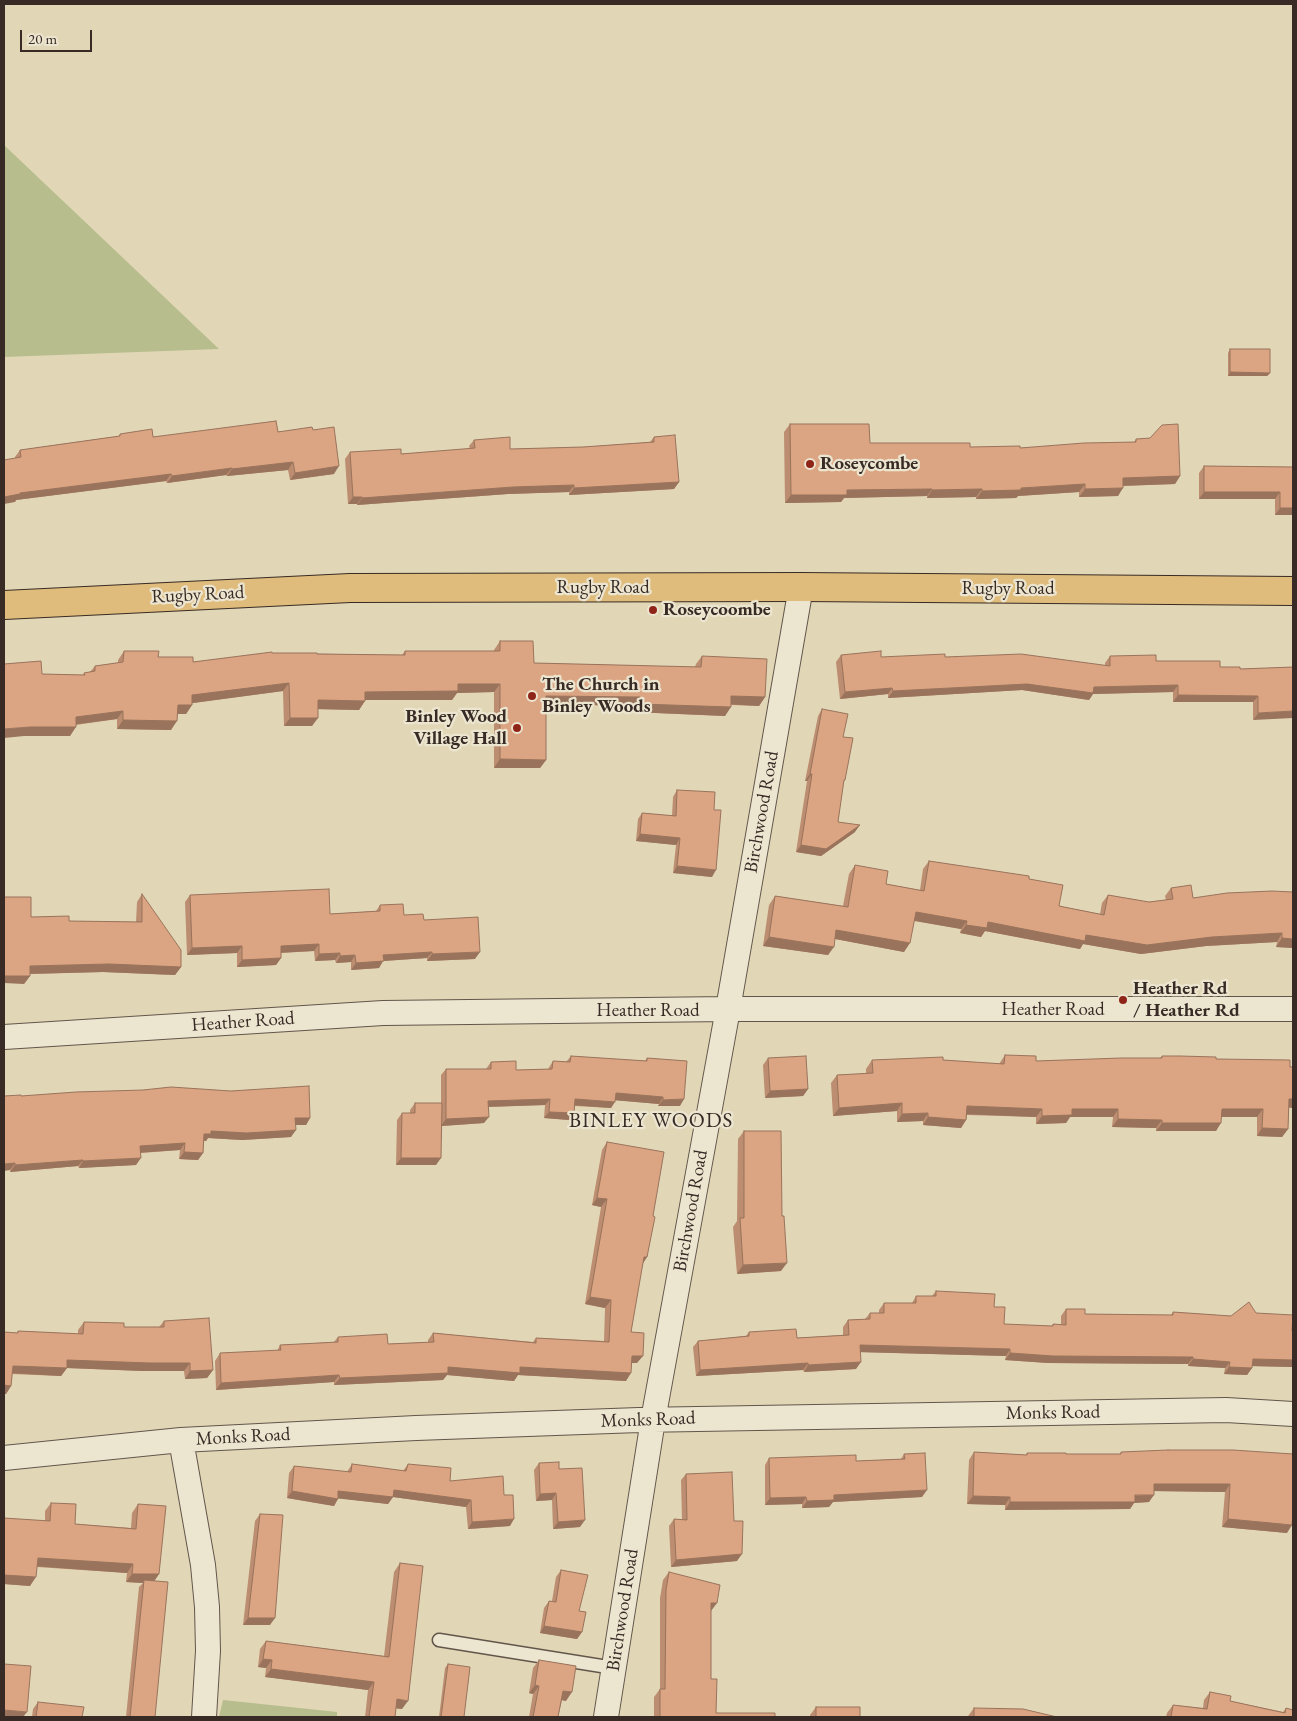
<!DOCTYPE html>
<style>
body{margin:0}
#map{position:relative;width:1297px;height:1721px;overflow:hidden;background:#e1d7b7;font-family:"EB Garamond",serif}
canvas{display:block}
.frame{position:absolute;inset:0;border:5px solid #382b25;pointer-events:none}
.scale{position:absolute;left:20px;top:30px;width:72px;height:22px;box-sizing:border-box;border:2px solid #382b25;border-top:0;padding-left:6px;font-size:15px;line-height:18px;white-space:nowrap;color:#382b25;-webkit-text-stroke:4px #ece5d0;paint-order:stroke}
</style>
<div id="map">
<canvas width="1297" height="1721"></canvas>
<div class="frame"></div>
<div class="scale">20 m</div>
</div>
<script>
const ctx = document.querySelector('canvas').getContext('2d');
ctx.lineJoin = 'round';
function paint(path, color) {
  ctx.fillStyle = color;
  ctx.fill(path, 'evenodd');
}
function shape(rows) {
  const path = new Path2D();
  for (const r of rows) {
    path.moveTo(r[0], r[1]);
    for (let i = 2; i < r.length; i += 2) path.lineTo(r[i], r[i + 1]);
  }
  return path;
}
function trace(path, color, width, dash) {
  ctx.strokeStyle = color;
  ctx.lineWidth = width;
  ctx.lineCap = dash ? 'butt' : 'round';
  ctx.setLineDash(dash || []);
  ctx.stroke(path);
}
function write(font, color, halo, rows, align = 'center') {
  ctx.font = font + ' "EB Garamond",serif';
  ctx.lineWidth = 4.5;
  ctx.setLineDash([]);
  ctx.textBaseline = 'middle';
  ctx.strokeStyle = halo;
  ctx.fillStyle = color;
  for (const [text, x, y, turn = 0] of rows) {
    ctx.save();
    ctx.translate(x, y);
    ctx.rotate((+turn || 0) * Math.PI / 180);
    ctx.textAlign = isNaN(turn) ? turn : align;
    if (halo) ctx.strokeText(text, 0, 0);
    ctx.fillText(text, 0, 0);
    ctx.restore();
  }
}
const green = shape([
 [4,145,219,349,4,357],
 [223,1700,337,1712,337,1717,219,1717]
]);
const service = shape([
 [439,1640,614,1668]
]);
const minor = shape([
 [4,1037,383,1013,728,1009,1293,1009],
 [181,1440,203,1565,207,1607,208,1651,204,1717],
 [4,1458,181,1440,416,1428,639,1420,1226,1410,1293,1414],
 [606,1717,653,1420,728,1009,801,587]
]);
const primary = shape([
 [4,605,350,588,801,587,1293,591]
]);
const wall = shape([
 [1230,349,1270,373,1267,376,1228,376,1228,353],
 [790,424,870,443,970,447,1020,448,1134,442,1136,439,1180,476,1175,484,1123,486,1118,496,1079,497,1079,492,1018,496,1016,498,976,499,976,497,927,498,927,496,844,498,841,502,785,503,784,432],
 [313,430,334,474,290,480,288,470,227,476,226,475,167,483,166,481,16,500,15,502,15,457,20,450,119,436,120,434,153,437],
 [654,437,679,482,674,489,569,495,569,492,508,494,357,505,357,504,348,504,345,459,350,452,401,454,470,449,469,446,474,440,510,449,583,447,650,442],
 [1204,466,1293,467,1293,515,1275,515,1275,499,1199,499,1199,473],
 [500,641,534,663,695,667,696,664,702,656,765,697,759,706,731,705,725,716,633,712,634,706,546,704,546,760,540,768,494,768,494,692,457,693,452,700,365,700,359,710,318,709,312,726,284,726,283,691,192,703,192,705,186,714,178,714,171,730,117,729,117,719,76,725,70,736,24,736,42,674,83,675,84,673,90,672,95,666,118,663,118,660,124,651,158,657,193,662,272,653,402,655,405,651,494,651,494,650],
 [841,655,881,657,945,657,1105,666,1105,663,1110,656,1240,669,1293,667,1253,720,1253,702,1173,702,1173,692,1093,694,1089,700,1022,690,888,698,888,694,840,699,836,662],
 [822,709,843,737,845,780,843,783,838,822,855,832,821,856,796,852,807,781,805,781,818,716],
 [677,790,712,877,673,873,676,845,636,841,638,819,642,813,672,816,673,797],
 [929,861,1029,879,1059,906,1100,914,1102,903,1108,895,1149,902,1166,900,1165,896,1171,888,1193,898,1272,891,1293,948,1276,947,1277,942,1206,946,1141,954,1083,944,1080,949,985,931,981,937,960,933,961,929,914,921,904,952,835,939,828,955,763,946,769,905,775,896,843,906,849,874,855,865,886,884,920,890,923,869],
 [142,894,181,967,175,975,103,972,30,974,30,976,24,984,31,917,69,921,136,922,137,902],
 [190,895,330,914,376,911,380,905,404,915,424,920,475,959,427,961,427,958,383,961,379,968,351,970,351,962,336,963,335,960,315,961,314,951,281,953,281,958,276,965,237,967,237,953,187,955,185,902],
 [1005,1055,1036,1061,1160,1058,1162,1056,1216,1059,1293,1067,1293,1108,1289,1107,1288,1129,1282,1137,1257,1136,1257,1117,1221,1117,1216,1131,1156,1131,1156,1128,1112,1127,1113,1117,1070,1117,1066,1123,1036,1124,1036,1117,967,1115,966,1120,961,1128,923,1125,923,1121,897,1122,897,1111,833,1116,831,1083,837,1075,866,1074,866,1069,872,1060,943,1060,999,1064],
 [571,1056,645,1061,647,1058,680,1106,658,1106,659,1104,615,1100,611,1108,575,1106,574,1113,569,1120,544,1118,545,1105,488,1107,484,1123,442,1126,436,1165,396,1165,397,1120,402,1113,410,1113,410,1110,415,1103,441,1103,441,1075,446,1069,486,1069,491,1062,516,1070,548,1069,553,1061,566,1062],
 [768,1058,808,1089,803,1096,765,1098,763,1065],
 [21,1096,310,1118,306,1125,295,1125,291,1137,242,1140,208,1138,206,1141,204,1141,203,1153,198,1160,179,1159,180,1150,141,1153,136,1165,79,1168,78,1166,10,1172],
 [744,1131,781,1271,737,1274,733,1227,737,1221,738,1139],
 [607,1142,653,1216,647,1257,642,1264,631,1332,637,1363,631,1363,626,1381,518,1375,514,1381,447,1375,443,1380,334,1385,334,1382,216,1390,215,1361,220,1353,277,1351,280,1345,334,1342,338,1337,388,1344,428,1342,428,1340,433,1333,533,1342,536,1338,604,1341,605,1308,585,1304,601,1207,592,1205,602,1150],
 [936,1291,994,1307,1004,1324,1052,1326,1053,1324,1061,1324,1061,1316,1066,1309,1085,1314,1171,1315,1173,1312,1231,1316,1256,1313,1292,1331,1293,1367,1252,1366,1252,1368,1247,1375,1224,1374,1225,1368,1188,1366,1188,1364,1048,1363,1005,1360,1006,1356,860,1352,856,1369,804,1372,803,1370,696,1376,693,1347,698,1341,746,1336,749,1332,797,1338,843,1335,843,1327,848,1320,865,1319,870,1313,879,1313,879,1310,884,1303,912,1303,916,1296,932,1296],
 [164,1321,213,1370,207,1378,185,1379,184,1371,143,1371,67,1368,61,1376,12,1374,11,1386,6,1394,17,1333,18,1331,78,1334,78,1330,84,1322,124,1327,159,1327],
 [1233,1450,1287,1533,1222,1527,1225,1492,1154,1491,1149,1502,1134,1503,1130,1509,1005,1510,1005,1505,967,1504,969,1460,974,1452,1026,1455,1027,1453,1066,1454,1120,1454,1121,1452],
 [904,1454,922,1497,833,1502,829,1507,802,1508,802,1504,765,1505,765,1465,769,1458,856,1461,901,1459],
 [539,1463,580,1527,553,1529,552,1500,536,1501,534,1470],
 [352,1464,403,1471,408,1464,450,1481,504,1495,510,1526,468,1529,466,1507,393,1497,388,1504,338,1498,334,1506,287,1498,289,1473,294,1466,347,1472],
 [686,1474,734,1521,737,1561,671,1567,669,1526,674,1519,682,1519,681,1480],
 [51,1503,75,1524,131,1528,132,1513,138,1504,159,1574,154,1581,155,1717,126,1717,139,1587,143,1583,126,1582,127,1573,37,1567,30,1586,4,1584,4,1518,45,1521,45,1511],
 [260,1514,270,1625,243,1625,255,1521],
 [400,1563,402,1709,396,1708,395,1717,365,1717,368,1690,265,1677,266,1668,258,1667,260,1649,266,1641,384,1656,394,1572],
 [561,1570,579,1611,582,1632,577,1639,540,1633,544,1608,549,1601,552,1601,556,1577],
 [669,1572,711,1611,711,1679,716,1713,775,1717,654,1717,654,1697,660,1689,660,1598,663,1580],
 [539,1660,566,1701,562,1700,558,1717,529,1717,533,1694,529,1693,533,1668],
 [448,1664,464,1717,439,1717,445,1668],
 [1210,1692,1230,1701,1283,1712,1286,1708,1293,1717,1166,1717,1167,1713,1173,1705,1203,1708,1204,1700],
 [38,1702,82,1717,32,1717,33,1709],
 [816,1707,860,1717,810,1717,810,1715],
 [974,1708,1057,1717,968,1717,968,1716]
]);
const shadedWall = shape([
 [1230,372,1270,373,1267,376,1228,376],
 [293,462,288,470,227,476,232,469],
 [339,466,334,474,290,480,295,473],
 [232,468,226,475,167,483,172,476],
 [171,474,166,481,16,500,15,502,4,504,4,497,20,493],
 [1180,476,1175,484,1117,486,1123,478],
 [679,482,674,489,569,495,574,488],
 [1085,484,1079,492,1018,496,1016,498,976,499,982,491],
 [574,485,569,492,508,494,357,505,362,498,513,487],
 [1123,488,1118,496,1079,497,1085,489],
 [932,489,927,496,844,498,841,502,785,503,791,495,847,490],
 [982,489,976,497,927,498,932,490],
 [1204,492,1280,492,1275,499,1199,499],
 [353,497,362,497,357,504,348,504],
 [1280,508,1293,508,1293,515,1275,515],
 [289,683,283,691,186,704,192,695],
 [458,684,500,684,494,692,457,693,452,700,359,700,365,692],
 [1027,684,1094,687,1178,685,1173,692,1093,694,1089,700,1022,690,888,698,893,691],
 [892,688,888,694,840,699,845,692],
 [1178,695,1258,696,1253,702,1173,702],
 [546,696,640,697,634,706,540,704],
 [731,696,765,697,759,706,725,704],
 [318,700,365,701,359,710,311,709],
 [639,704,731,707,725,716,633,712],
 [178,705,192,705,186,714,172,714],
 [123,711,117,719,70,725,76,717],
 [1293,711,1293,718,1253,720,1258,713],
 [290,718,318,718,312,726,284,726],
 [123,720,177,721,171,730,117,729],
 [30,727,76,727,70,736,24,736,4,738,4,729],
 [500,759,546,760,540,768,494,768],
 [810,774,812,774,807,781,805,781],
 [860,825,855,832,821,856,796,852,801,845],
 [640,834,680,838,676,845,636,841],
 [677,866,716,870,712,877,673,873],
 [916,912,967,921,961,929,910,920],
 [988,922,1086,935,1212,937,1282,933,1277,942,1206,946,1141,954,1083,944,1080,949,985,931,981,937,960,933,966,925],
 [836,930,910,943,904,952,830,938],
 [769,937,834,947,828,955,763,946],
 [1282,938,1293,939,1293,948,1276,947],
 [319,944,314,951,276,953,281,946],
 [242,946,237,953,187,955,192,948],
 [432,952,427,958,383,961,379,968,351,970,356,963,383,955],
 [480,952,475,959,427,961,432,954],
 [340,953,335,960,315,961,319,954],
 [355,955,351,962,336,963,340,956],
 [281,958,276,965,237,967,242,960],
 [109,964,181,967,175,975,103,972,25,974,30,966],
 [4,976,30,976,24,984,4,983],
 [808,1089,803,1096,765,1098,770,1091],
 [616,1093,663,1097,659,1104,612,1100],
 [550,1099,545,1105,483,1107,488,1101],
 [575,1099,615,1102,611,1108,571,1105],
 [684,1099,680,1106,658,1106,663,1100],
 [1289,1099,1293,1099,1293,1108,1283,1107],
 [902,1103,897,1111,833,1116,839,1108],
 [967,1106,1042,1109,1036,1117,962,1114],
 [1072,1109,1118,1109,1113,1117,1070,1117,1066,1123,1036,1124,1042,1116],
 [1222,1109,1263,1109,1257,1117,1216,1117],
 [549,1112,574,1113,569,1120,544,1118],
 [928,1113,923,1121,897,1122,902,1114],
 [489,1117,484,1123,441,1126,446,1119],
 [928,1117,966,1120,961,1128,923,1125],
 [295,1118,310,1118,306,1125,290,1125],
 [1118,1119,1162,1120,1156,1128,1112,1127],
 [1162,1123,1221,1123,1216,1131,1156,1131],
 [1262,1128,1288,1129,1282,1137,1257,1136],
 [296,1130,291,1137,242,1140,208,1138,206,1141,199,1140,204,1134,211,1131],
 [185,1143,180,1150,135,1153,140,1146],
 [184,1152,203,1153,198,1160,179,1159],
 [141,1158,136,1165,79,1168,83,1161],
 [401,1158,441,1158,436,1165,396,1165],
 [83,1160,78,1166,10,1172,15,1165],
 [15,1163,10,1170,4,1171,4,1164],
 [597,1198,607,1199,601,1207,592,1205],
 [644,1257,647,1257,642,1265],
 [787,1263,781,1271,737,1274,743,1265],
 [590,1297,611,1300,605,1308,585,1304],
 [860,1345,1010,1349,1006,1356,855,1352],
 [1010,1353,1193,1357,1188,1364,1048,1363,1005,1360],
 [632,1356,643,1356,637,1363,626,1363],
 [1193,1359,1230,1362,1225,1368,1188,1366],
 [1253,1359,1293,1360,1293,1367,1248,1366],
 [67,1360,190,1363,184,1371,143,1371,67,1368,61,1376,8,1373,13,1366],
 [861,1362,856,1369,804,1372,808,1365],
 [808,1363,803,1370,696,1376,700,1370],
 [448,1367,520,1367,631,1373,626,1381,518,1375,514,1381,447,1375,443,1380,334,1385,340,1378],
 [1229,1367,1252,1368,1247,1375,1224,1374],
 [213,1370,207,1378,185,1379,190,1371],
 [339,1375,334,1382,216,1390,221,1383],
 [4,1385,11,1386,6,1394,4,1394],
 [1154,1484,1230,1484,1225,1492,1148,1491],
 [394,1490,471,1500,466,1507,393,1497,388,1504,334,1498,338,1491],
 [927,1490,922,1497,833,1502,829,1507,802,1508,807,1501,834,1495],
 [292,1491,338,1499,334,1506,287,1498],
 [556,1493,552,1500,536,1501,540,1494],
 [1154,1495,1149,1502,1134,1503,1130,1509,1005,1510,1010,1502],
 [973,1496,1010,1497,1005,1505,967,1504],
 [806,1497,802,1504,765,1505,770,1498],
 [514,1519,510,1526,468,1529,472,1522],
 [1228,1519,1292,1525,1287,1533,1222,1527],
 [585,1520,580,1527,553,1529,558,1522],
 [742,1554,737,1561,671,1567,676,1560],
 [38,1558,133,1564,127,1573,32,1566],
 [132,1574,159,1574,153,1583,144,1580,143,1583,126,1582],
 [4,1575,36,1577,30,1586,4,1584],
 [711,1603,717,1603,711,1611],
 [248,1618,275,1618,270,1625,243,1625],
 [544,1626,582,1632,577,1639,540,1633],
 [263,1659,272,1660,266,1668,258,1667],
 [271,1669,374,1682,368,1690,265,1677],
 [535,1685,539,1686,533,1694,529,1693],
 [563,1691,572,1692,566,1701,557,1699],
 [397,1699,408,1701,402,1709,392,1708],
 [4,1710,27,1712,23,1717,4,1717]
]);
const building = shape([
 [1230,349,1270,349,1270,373,1230,372,1230,349],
 [276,421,278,432,312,427,313,430,334,427,339,466,295,473,293,462,232,469,232,468,172,476,171,474,20,493,20,494,4,497,4,460,21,457,20,450,120,436,120,434,152,429,153,437,276,421],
 [790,424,869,424,870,443,970,443,970,447,1020,446,1020,448,1084,443,1136,442,1136,439,1150,438,1162,425,1178,424,1180,476,1123,478,1123,488,1085,489,1085,484,1021,488,1021,490,982,491,982,489,932,490,932,489,847,490,847,495,791,495,790,424],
 [675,435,679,482,574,488,574,485,513,487,362,498,362,497,353,497,350,452,401,449,401,454,475,448,474,440,510,437,510,449,583,447,654,442,654,437,675,435],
 [1204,466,1293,467,1293,508,1280,508,1280,492,1204,492,1204,466],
 [500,641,533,641,534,663,701,667,702,656,767,659,765,697,731,696,731,707,639,704,640,697,546,696,546,760,500,759,500,684,458,684,458,691,365,692,365,701,318,700,318,718,290,718,289,683,192,695,192,705,178,705,177,721,123,720,123,711,76,717,76,727,30,727,4,729,4,664,41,661,42,674,85,675,84,673,95,671,95,666,123,662,124,651,159,651,158,657,193,657,193,662,272,652,272,653,317,653,317,654,405,655,405,651,500,651,500,641],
 [881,651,881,657,945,654,945,657,1021,654,1110,666,1110,656,1156,655,1156,661,1220,661,1220,667,1240,667,1240,669,1293,667,1293,711,1258,713,1258,696,1178,695,1178,685,1094,687,1093,693,1027,684,893,691,892,688,845,692,841,655,881,651],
 [822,709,848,714,843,737,853,738,845,780,844,780,838,822,860,825,826,849,801,845,812,774,810,774,822,709],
 [677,790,715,792,714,810,721,810,716,870,677,866,680,838,640,834,642,813,676,816,677,790],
 [929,861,1029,876,1029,879,1063,885,1059,906,1104,915,1108,895,1149,902,1173,899,1171,888,1191,885,1193,898,1227,893,1272,891,1293,892,1293,939,1282,938,1282,933,1212,937,1147,945,1086,935,1085,941,988,922,987,928,966,925,967,921,916,912,910,943,836,930,834,947,769,937,775,896,848,907,855,865,888,871,886,884,924,891,929,861],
 [329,889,330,914,380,911,380,905,403,904,404,915,423,914,424,920,478,917,480,952,432,954,432,952,383,955,384,961,356,963,355,955,340,956,340,953,319,954,319,944,281,946,281,958,242,960,242,946,192,948,190,895,329,889],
 [142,894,181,950,181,967,109,964,30,966,30,976,4,976,4,897,31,897,31,917,69,916,69,921,142,922,142,894],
 [1005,1055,1036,1056,1036,1061,1121,1058,1162,1058,1162,1056,1180,1056,1216,1057,1216,1059,1290,1060,1290,1067,1293,1067,1293,1099,1289,1099,1288,1129,1262,1128,1263,1109,1222,1109,1221,1123,1162,1123,1162,1120,1118,1119,1118,1109,1072,1109,1072,1115,1042,1116,1042,1109,967,1106,966,1120,928,1117,928,1113,902,1114,902,1103,839,1108,837,1075,873,1073,872,1060,943,1057,943,1060,1004,1064,1005,1055],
 [571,1056,647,1061,647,1058,687,1061,684,1099,663,1100,663,1097,616,1093,615,1102,575,1099,574,1113,549,1112,550,1099,488,1101,489,1117,446,1119,446,1069,491,1069,491,1062,516,1061,516,1070,552,1069,553,1061,570,1062,571,1056],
 [806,1056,808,1089,770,1091,768,1058,806,1056],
 [309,1086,310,1118,295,1118,296,1130,247,1133,211,1131,211,1134,204,1134,203,1153,184,1152,185,1143,140,1146,141,1158,83,1161,83,1160,15,1165,15,1163,4,1164,4,1096,21,1095,21,1096,76,1092,143,1090,171,1087,231,1091,309,1086],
 [415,1103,442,1103,441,1158,401,1158,402,1113,415,1113,415,1103],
 [744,1131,781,1131,782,1216,784,1216,787,1263,743,1265,740,1218,744,1218,744,1131],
 [607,1142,664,1152,653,1216,655,1217,647,1257,644,1257,631,1332,644,1333,643,1356,632,1356,631,1373,520,1367,520,1373,448,1367,448,1373,340,1378,339,1375,221,1383,220,1353,281,1350,280,1345,338,1342,338,1337,387,1334,388,1344,434,1342,433,1333,536,1343,536,1338,609,1342,611,1300,590,1297,607,1199,597,1198,607,1142],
 [936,1291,995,1294,994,1307,1005,1307,1004,1324,1053,1326,1053,1324,1066,1325,1066,1309,1085,1309,1085,1314,1173,1315,1173,1312,1231,1316,1249,1302,1256,1313,1293,1315,1292,1331,1293,1331,1293,1360,1253,1359,1252,1368,1229,1367,1230,1362,1193,1359,1193,1357,1053,1356,1010,1353,1010,1349,860,1345,861,1362,808,1365,808,1363,700,1370,698,1341,749,1336,749,1332,796,1329,797,1338,849,1335,848,1320,870,1319,870,1313,884,1313,884,1303,916,1303,916,1296,936,1296,936,1291],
 [209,1318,213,1370,190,1371,190,1363,149,1363,67,1360,67,1368,13,1366,11,1386,4,1385,4,1332,18,1333,18,1331,83,1334,84,1322,124,1323,124,1327,164,1327,164,1321,209,1318],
 [1168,1450,1233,1450,1293,1454,1293,1516,1292,1525,1228,1519,1230,1484,1154,1484,1154,1495,1135,1495,1135,1502,1010,1502,1010,1497,973,1496,974,1452,1027,1455,1027,1453,1066,1453,1066,1454,1121,1454,1121,1452,1168,1450],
 [925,1453,927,1490,834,1495,834,1500,807,1501,806,1497,770,1498,769,1458,856,1455,856,1461,905,1459,904,1454,925,1453],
 [559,1462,559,1469,582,1468,585,1520,558,1522,556,1493,540,1494,539,1463,559,1462],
 [352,1464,406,1471,408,1464,451,1468,450,1481,503,1476,504,1495,513,1495,514,1519,472,1522,471,1500,394,1490,393,1497,338,1491,338,1499,292,1491,294,1466,351,1472,352,1464],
 [732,1472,734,1521,743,1521,742,1554,676,1560,674,1519,687,1520,686,1474,732,1472],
 [51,1503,76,1504,75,1524,136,1529,138,1504,166,1506,159,1574,132,1574,133,1564,38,1558,36,1577,4,1575,4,1518,50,1521,51,1503],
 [260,1514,283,1515,275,1618,248,1618,260,1514],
 [400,1563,423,1566,408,1701,397,1699,395,1717,369,1717,374,1682,271,1669,272,1660,263,1659,266,1641,389,1657,400,1563],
 [561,1570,588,1575,579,1611,586,1612,582,1632,544,1626,549,1601,556,1602,561,1570],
 [669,1572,720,1585,717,1603,711,1603,711,1679,717,1679,716,1713,775,1713,775,1717,660,1717,660,1689,665,1689,666,1590,669,1572],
 [144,1580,168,1582,155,1717,130,1717,144,1580],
 [539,1660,576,1666,572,1692,563,1691,558,1717,533,1717,539,1686,535,1685,539,1660],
 [4,1664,31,1666,27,1712,4,1710,4,1664],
 [448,1664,470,1667,464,1717,441,1717,448,1664],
 [1210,1692,1231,1696,1230,1701,1285,1713,1286,1708,1293,1710,1293,1717,1171,1717,1173,1705,1207,1709,1210,1692],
 [38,1702,84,1707,82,1717,36,1717,38,1702],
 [816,1707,860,1707,860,1717,816,1717,816,1707],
 [974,1708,1023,1709,1057,1717,974,1717,974,1708]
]);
const markers = [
 [810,464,5,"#8f2418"],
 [653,610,5,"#8f2418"],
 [532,696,5,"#8f2418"],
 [517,728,5,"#8f2418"],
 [1123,1000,5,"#8f2418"]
];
const poiNames = [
 ["Roseycombe",820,464],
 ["Roseycoombe",663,610],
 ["The Church in",542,685],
 ["Binley Woods",542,707],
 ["Binley Wood",507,717,"right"],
 ["Village Hall",507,739,"right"],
 ["Heather Rd",1133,989],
 ["/ Heather Rd",1133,1011]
];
const streetNames = [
 ["Rugby Road",603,588],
 ["Rugby Road",1008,589],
 ["Rugby Road",198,595,-3],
 ["Birchwood Road",762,812,-80],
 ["Heather Road",1053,1010],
 ["Heather Road",648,1011],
 ["Heather Road",243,1022,-4],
 ["Birchwood Road",691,1211,-80],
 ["Monks Road",1053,1413,-1],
 ["Monks Road",648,1420,-2],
 ["Monks Road",243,1437,-3],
 ["Birchwood Road",623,1610,-81]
];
const quarterNames = [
 ["BINLEY WOODS",651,1121]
];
paint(green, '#b7bd8c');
trace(service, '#62564a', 15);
trace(minor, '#62564a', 26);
trace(primary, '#382b25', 30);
trace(service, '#ece5d0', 12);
trace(minor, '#ece5d0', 24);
trace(primary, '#e0bc7c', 28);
paint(wall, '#bc8d70');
paint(shadedWall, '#99735b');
paint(building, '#dba482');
trace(building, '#99735b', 1);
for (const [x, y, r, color] of markers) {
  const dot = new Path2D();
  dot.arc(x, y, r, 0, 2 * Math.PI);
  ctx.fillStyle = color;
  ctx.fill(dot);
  trace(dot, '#ece5d0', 2);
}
write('bold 19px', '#382b25', '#ece5d0', poiNames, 'left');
write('19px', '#382b25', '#ece5d0', streetNames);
ctx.letterSpacing = '1px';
write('21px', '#382b25', '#ece5d0', quarterNames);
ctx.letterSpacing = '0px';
</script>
